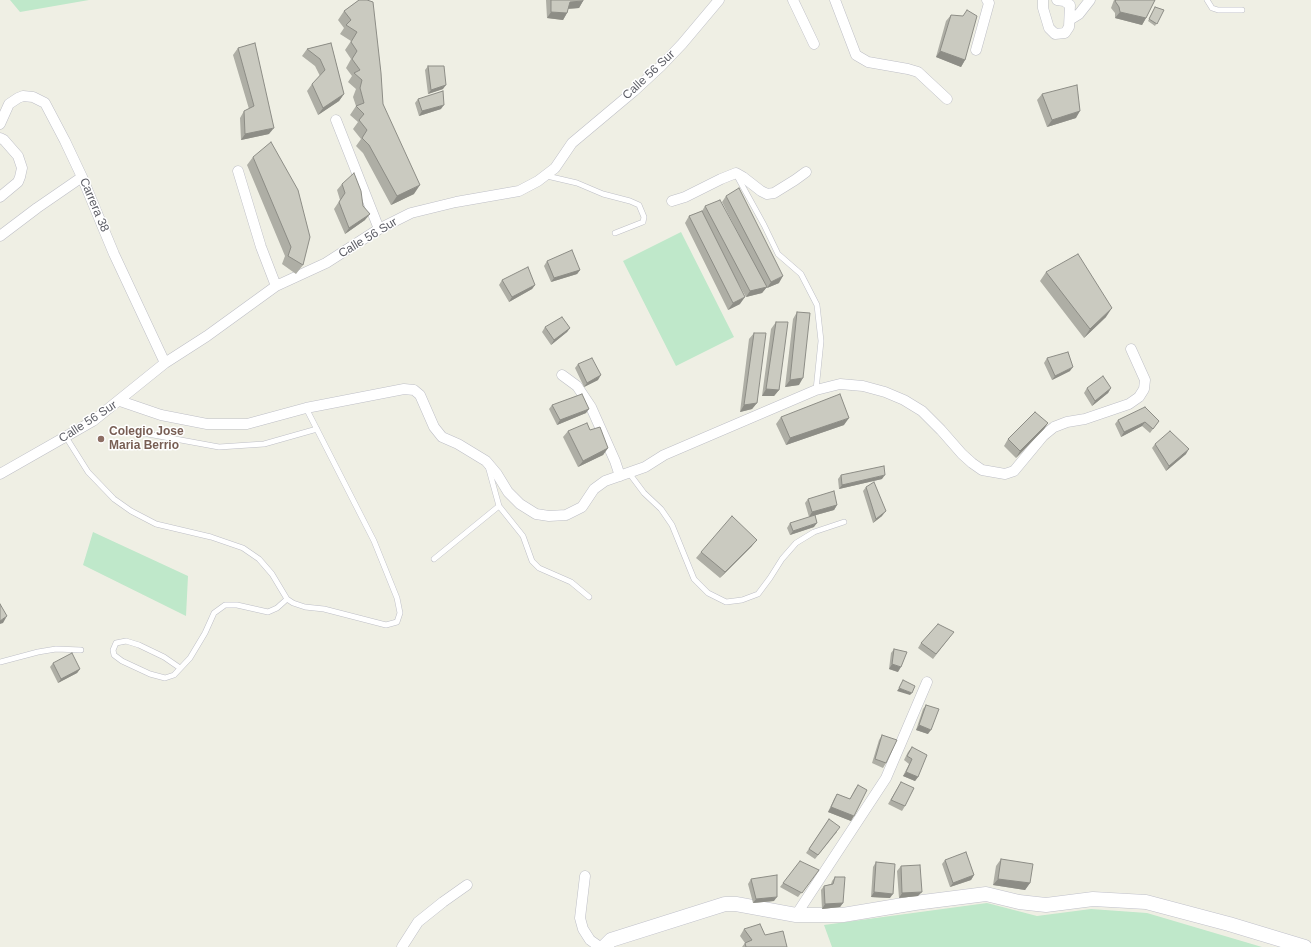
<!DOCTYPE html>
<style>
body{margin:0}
canvas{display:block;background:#efefe4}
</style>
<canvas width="1311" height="947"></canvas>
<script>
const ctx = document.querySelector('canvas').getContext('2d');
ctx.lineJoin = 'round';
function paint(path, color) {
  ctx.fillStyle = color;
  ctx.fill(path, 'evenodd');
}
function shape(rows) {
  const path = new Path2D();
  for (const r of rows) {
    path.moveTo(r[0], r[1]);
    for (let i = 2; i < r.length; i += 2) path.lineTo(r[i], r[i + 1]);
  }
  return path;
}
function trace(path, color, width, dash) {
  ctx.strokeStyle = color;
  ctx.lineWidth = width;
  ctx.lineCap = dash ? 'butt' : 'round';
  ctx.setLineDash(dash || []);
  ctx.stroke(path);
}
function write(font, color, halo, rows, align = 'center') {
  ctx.font = font + ' Arial,sans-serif';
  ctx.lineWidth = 3;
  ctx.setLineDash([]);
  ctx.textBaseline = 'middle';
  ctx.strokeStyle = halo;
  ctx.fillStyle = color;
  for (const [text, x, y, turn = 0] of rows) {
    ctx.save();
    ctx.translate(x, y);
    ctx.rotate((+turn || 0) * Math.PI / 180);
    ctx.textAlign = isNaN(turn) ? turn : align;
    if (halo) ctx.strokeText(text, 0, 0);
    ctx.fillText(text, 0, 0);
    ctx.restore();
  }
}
const green = shape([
 [10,0,89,0,20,12],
 [681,232,734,337,676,366,623,261],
 [93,532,188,576,186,616,83,565],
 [987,903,1037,916,1091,909,1147,913,1262,947,832,947,824,925]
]);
const lane = shape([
 [1207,0,1212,8,1218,10,1242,10],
 [547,176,577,183,603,194,630,201,639,205,644,217,643,222,615,233],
 [737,176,764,225,778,254,801,274,817,305,821,341,816,390],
 [120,431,148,434,219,447,264,444,317,429],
 [66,437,88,472,114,499,131,511,156,524,211,537,243,548,259,559,272,574,287,599,293,603,305,607,324,609,386,625,397,622,400,613,397,598,374,541,306,408],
 [488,466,499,506,523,536,532,561,539,568,571,582,589,597],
 [629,473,644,493,661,509,672,525,694,579,708,593,726,602,742,600,758,594,770,578,782,559,796,543,814,532,844,522],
 [434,559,499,506],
 [0,662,38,652,56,649,81,650],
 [180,668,164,657,139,645,126,641,116,643,113,650,114,655,122,661,150,674,165,678,174,675,190,658,205,633,214,613,225,605,237,605,268,612,277,608,287,599]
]);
const street = shape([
 [793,0,814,44],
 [835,0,856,55,868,62,908,69,918,72,947,99],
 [1043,0,1043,8,1049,28,1055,34,1065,33,1069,27,1070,5,1064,1,1057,0],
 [1071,19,1079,14,1090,0],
 [976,50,989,3,987,0],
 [336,120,379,229],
 [0,124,9,104,18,98,23,96,33,97,45,103,65,141,82,177,114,254,165,363],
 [0,138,4,140,18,156,22,168,20,177,18,182,0,197],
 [238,171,261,247,276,286],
 [672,201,685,197,721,179,736,173,743,177,761,191,767,194,774,193,795,180,806,172],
 [0,236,37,208,82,177],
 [562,375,577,386,591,407,615,461,620,476],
 [120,401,161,415,207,424,247,424,306,408,404,389,414,390,420,395,434,427,442,437,458,444,486,461,497,474,508,492,520,504,536,514,549,516,566,515,582,507,594,489,605,481,645,467,664,455,816,390,840,384,863,386,885,392,904,400,922,411,941,430,962,454,972,463,982,470,1005,474,1014,471,1043,436,1054,427,1067,422,1085,419,1129,404,1139,397,1144,389,1145,380,1131,349],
 [0,474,93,421,165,363,207,336,276,286,326,263,379,229,411,213,456,202,519,191,538,181,555,168,572,143,634,91,661,66,682,44,719,0],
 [585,876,580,918,583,929,590,940,600,947],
 [796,915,886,778,927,682],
 [402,947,418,922,443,902,467,885]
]);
const secondary = shape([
 [604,947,611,940,725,904,736,904,796,915,843,915,915,903,986,894,1019,902,1046,905,1093,899,1146,902,1229,924,1305,947]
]);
const wall = shape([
 [359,0,383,104,414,194,391,205,363,153,356,146,361,139,353,129,358,122,350,115,356,106,353,97,356,89,348,82,352,76,346,68,351,59,345,50,351,41,340,34,344,28,338,20,344,11],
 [546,0,583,0,583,1,579,8,568,9,567,13,563,20,547,18],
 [1114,0,1155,0,1146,18,1142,25,1115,18,1115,13,1111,8],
 [1155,7,1164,10,1155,26,1148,21],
 [951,15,965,60,961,67,936,57,946,21],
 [331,43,344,94,339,101,318,115,307,91,312,84,320,76,315,66,302,56,307,49],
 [238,48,269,134,241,140,240,118,244,111,249,109,233,55],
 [428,66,443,89,428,94,425,70],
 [1042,94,1076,118,1047,127,1037,100],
 [418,99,441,109,419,116,415,103],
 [253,157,303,265,296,274,282,264,285,256,247,165],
 [342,184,365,220,345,234,334,209,340,200,337,190],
 [726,196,779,283,767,288,766,288,762,293,746,297,737,281,740,304,728,310,685,223,689,216,702,211,705,206,739,235,722,202],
 [547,261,580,270,577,274,551,282,544,266],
 [1046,272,1106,317,1084,338,1040,281],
 [502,280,535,285,532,289,509,302,499,285],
 [797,312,799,385,785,387,793,319],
 [776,322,779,390,774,396,762,396,771,329],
 [545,327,570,328,567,332,551,345,542,332],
 [754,333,757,403,752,409,740,412,749,339],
 [1047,358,1070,371,1052,380,1044,363],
 [578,364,598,380,584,387,575,368],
 [1087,388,1111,388,1108,393,1092,406,1084,393],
 [552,405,586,413,557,425,549,409],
 [781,417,844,425,786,445,776,424],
 [1118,420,1159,421,1150,433,1142,426,1121,437,1115,424],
 [1048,423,1044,429,1016,458,1004,446,1008,439],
 [590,430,608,448,603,455,578,467,563,437,568,431],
 [1155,444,1186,454,1166,471,1152,448],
 [841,475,882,479,839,489,838,479],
 [866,487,882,516,873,523,863,491],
 [808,499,837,505,834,510,809,517,805,503],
 [790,523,814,527,790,535,787,528],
 [752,546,720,578,696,558,701,552],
 [950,637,933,659,918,648,921,643],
 [894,649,898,672,889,669,891,653],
 [53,663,80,669,77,673,58,683,50,667],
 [926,705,928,734,916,730,923,709],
 [882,735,886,763,883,768,872,763,879,740],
 [912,747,918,777,915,781,903,776,909,764,904,760,908,752],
 [901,782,905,806,902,811,888,804],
 [858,785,851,821,828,812,834,799,837,794,850,799,855,789],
 [829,819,837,832,815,859,806,853],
 [1001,859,1030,883,1025,890,993,885,996,866],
 [945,860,974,875,971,880,950,887,942,864],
 [876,862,890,898,871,897,873,867],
 [901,866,918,896,899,898,897,871],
 [819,870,798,897,780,887,783,883],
 [835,877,843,903,840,907,822,909,821,890,824,886,831,884,832,881],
 [751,879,774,901,753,903,748,884],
 [744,929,765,935,787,947,742,947,745,943,740,936]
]);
const shadedWall = shape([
 [583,1,579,8,565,9,570,2],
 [551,12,567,13,563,20,547,18],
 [1120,12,1146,18,1142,25,1115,18],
 [940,51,965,60,961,67,936,57],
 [446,85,443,89,428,94,431,90],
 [344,94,339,101,318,115,323,108],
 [444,105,441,109,419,116,422,111],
 [1080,111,1076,118,1047,127,1052,120],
 [274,128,269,134,241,140,245,134],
 [420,185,414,194,391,205,397,196],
 [370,214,365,220,345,234,349,228],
 [580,270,577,274,551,282,554,278],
 [783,276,779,283,767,288,771,282],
 [535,285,532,289,509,302,512,297],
 [767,287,762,293,746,297,750,291],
 [745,297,740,304,728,310,733,303],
 [1112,308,1106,317,1084,338,1090,329],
 [570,328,567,332,551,345,554,340],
 [1073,367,1070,371,1052,380,1055,376],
 [601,375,598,380,584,387,587,383],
 [803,378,799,385,785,387,790,380],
 [1111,388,1108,393,1092,406,1095,401],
 [766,389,779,390,774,396,762,396],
 [757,403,752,409,740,412,744,405],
 [589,409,586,413,557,425,560,420],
 [849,418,844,425,786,445,790,438],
 [1145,422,1142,426,1121,437,1124,432],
 [1048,423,1044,429,1016,458,1020,451],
 [608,448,603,455,578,467,583,461],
 [1189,449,1186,454,1166,471,1169,466],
 [885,475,882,479,839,489,842,485],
 [837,505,834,510,809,517,812,512],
 [886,511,882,516,873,523,876,519],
 [817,523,814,527,790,535,793,531],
 [757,540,752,546,720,578,725,572],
 [7,616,3,623,0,624,0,621],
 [892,664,901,667,898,672,889,669],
 [80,669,77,673,58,683,61,679],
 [899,688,912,693,910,695,897,691],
 [919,725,931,730,928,734,916,730],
 [906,772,918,777,915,781,903,776],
 [831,807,854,816,851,821,828,812],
 [974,875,971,880,950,887,953,883],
 [998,879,1030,883,1025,890,993,885],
 [874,892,893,894,890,898,871,897],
 [922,892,918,896,899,898,902,893],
 [777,897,774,901,753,903,756,899],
 [843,903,840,907,822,909,825,904]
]);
const building = shape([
 [359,0,367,0,373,2,381,73,383,104,420,185,397,196,369,145,362,138,367,130,359,120,364,114,356,106,364,103,360,88,362,80,354,73,360,70,352,59,357,51,351,42,357,32,346,25,351,20,344,11,359,0],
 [551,0,583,0,583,1,570,2,567,13,551,12,551,0],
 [1116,0,1155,0,1146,18,1120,12,1119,7,1115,1,1116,0],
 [1155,7,1164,10,1157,24,1149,19,1155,7],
 [967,10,977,16,965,60,940,51,951,15,963,16,967,10],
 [255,43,274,128,245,134,244,111,254,106,238,48,255,43],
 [331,43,344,94,323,108,312,84,325,70,320,59,307,49,331,43],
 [428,66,444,66,446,85,431,90,428,66],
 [1077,85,1080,111,1052,120,1042,94,1077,85],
 [443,91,444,105,422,111,418,99,443,91],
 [271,142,298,190,310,237,303,265,288,256,291,247,253,157,271,142],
 [354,173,361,191,363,206,370,214,349,228,339,202,345,193,342,184,354,173],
 [739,188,783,276,771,282,726,196,739,188],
 [720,200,767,287,750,291,705,206,720,200],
 [702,211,745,297,733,303,689,216,702,211],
 [572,250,580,270,554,278,547,261,572,250],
 [1078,254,1112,308,1090,329,1046,272,1078,254],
 [528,267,535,285,512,297,502,280,528,267],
 [797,312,810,313,803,378,790,380,797,312],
 [562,317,570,328,554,340,545,327,562,317],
 [776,322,788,322,779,390,766,389,776,322],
 [754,333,766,333,757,403,744,405,754,333],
 [1068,352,1073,367,1055,376,1047,358,1068,352],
 [592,358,601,375,587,383,578,364,592,358],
 [1103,376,1111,388,1095,401,1087,388,1103,376],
 [582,394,589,409,560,420,552,405,582,394],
 [840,394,849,418,790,438,781,417,840,394],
 [1145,407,1159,421,1153,429,1145,422,1124,432,1118,420,1145,407],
 [1035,412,1048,423,1020,451,1008,439,1035,412],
 [587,423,590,430,600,427,608,448,583,461,568,431,587,423],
 [1170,431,1189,449,1169,466,1155,444,1170,431],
 [884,466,885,475,842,485,841,475,884,466],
 [874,482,886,511,876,519,866,487,874,482],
 [834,491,837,505,812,512,808,499,834,491],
 [815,515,817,523,793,531,790,523,815,515],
 [732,516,757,540,725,572,701,552,732,516],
 [0,604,7,616,0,621,0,604],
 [938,624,954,632,936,654,921,643,938,624],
 [894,649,907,652,901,667,892,664,894,649],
 [72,653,80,669,61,679,53,663,72,653],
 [903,680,915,686,912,693,899,688,903,680],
 [926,705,939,709,931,730,919,725,926,705],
 [882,735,897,740,886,763,875,759,882,735],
 [912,747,927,755,918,777,906,772,912,759,907,756,912,747],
 [901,782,914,788,905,806,891,800,901,782],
 [858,785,867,790,854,816,831,807,837,794,850,799,858,785],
 [829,819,840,827,818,855,809,849,829,819],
 [966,852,974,875,953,883,945,860,966,852],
 [1001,859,1033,864,1030,883,998,879,1001,859],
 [800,861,819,870,802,893,783,883,800,861],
 [876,862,895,864,893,894,874,892,876,862],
 [920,865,922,892,902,893,901,866,920,865],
 [777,875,777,897,756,899,751,879,777,875],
 [835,877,845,877,843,903,825,904,824,886,833,884,835,877],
 [760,924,765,935,783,931,787,947,746,947,745,943,752,940,744,929,760,924]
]);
const markers = [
 [101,439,4,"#8d6e63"]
];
const streetNames = [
 ["Calle 56 Sur",649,75,-43],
 ["Carrera 38",94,205,67],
 ["Calle 56 Sur",368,238,-31],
 ["Calle 56 Sur",88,422,-33]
];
const educationNames = [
 ["Colegio Jose",109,432],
 ["Maria Berrio",109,446]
];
paint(green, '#bfe8ca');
trace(lane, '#bebfc6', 6);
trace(street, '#bebfc6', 11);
trace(secondary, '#c0c1ca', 15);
trace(lane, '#fff', 5);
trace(street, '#fff', 10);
trace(secondary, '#fff', 14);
paint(wall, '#aeaea5');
paint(shadedWall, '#8d8d86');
paint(building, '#cacac0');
trace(building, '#8d8d86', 1);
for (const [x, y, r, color] of markers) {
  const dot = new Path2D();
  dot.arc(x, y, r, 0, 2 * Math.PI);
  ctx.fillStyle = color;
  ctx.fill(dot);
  trace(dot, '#fff', 1.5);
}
write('12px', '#5c5d65', '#fff', streetNames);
write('bold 12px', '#785e54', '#fff', educationNames, 'left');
</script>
